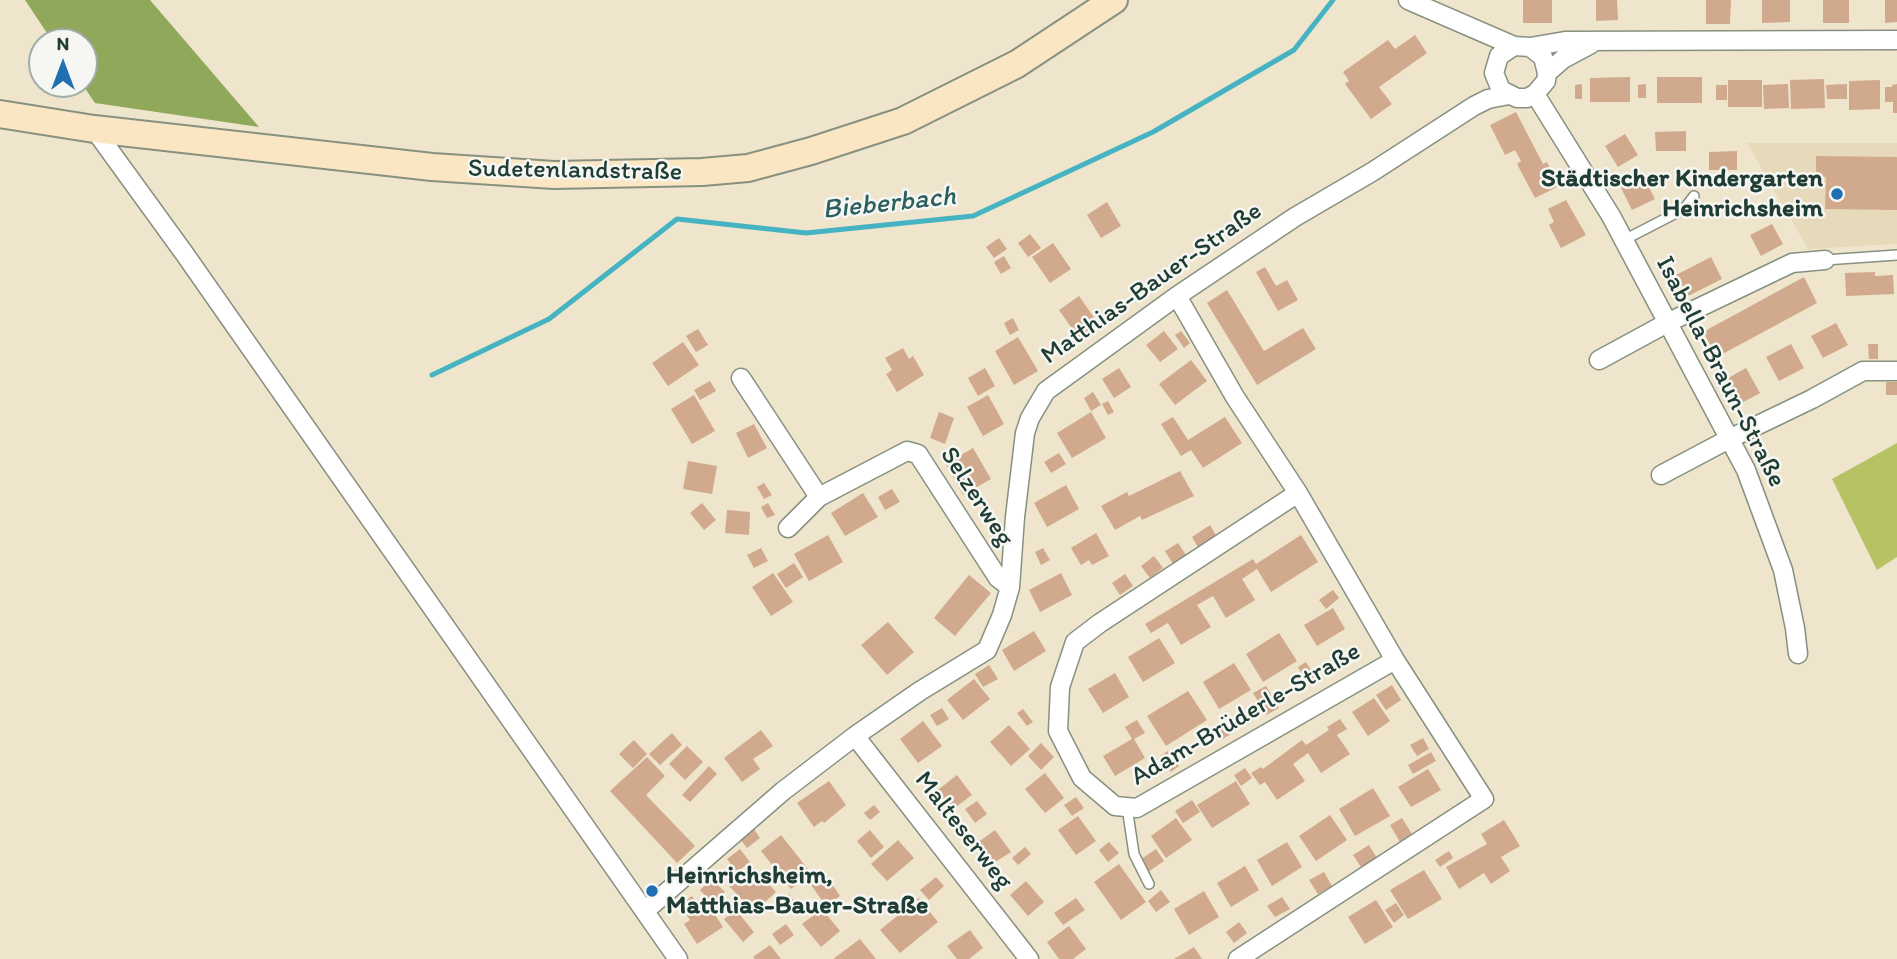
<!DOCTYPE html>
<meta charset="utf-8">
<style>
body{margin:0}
#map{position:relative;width:1897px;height:959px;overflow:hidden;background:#efe5cc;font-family:Itim,sans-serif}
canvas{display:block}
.north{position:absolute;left:28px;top:28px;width:70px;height:70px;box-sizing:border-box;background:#f6f6f2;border:2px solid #a0aca6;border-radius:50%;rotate:0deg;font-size:19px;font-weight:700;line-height:28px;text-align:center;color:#1f3d34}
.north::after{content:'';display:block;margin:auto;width:24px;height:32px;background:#1f6fb2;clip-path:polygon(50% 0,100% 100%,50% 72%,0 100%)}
</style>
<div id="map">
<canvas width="1897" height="959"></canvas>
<div class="north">N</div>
</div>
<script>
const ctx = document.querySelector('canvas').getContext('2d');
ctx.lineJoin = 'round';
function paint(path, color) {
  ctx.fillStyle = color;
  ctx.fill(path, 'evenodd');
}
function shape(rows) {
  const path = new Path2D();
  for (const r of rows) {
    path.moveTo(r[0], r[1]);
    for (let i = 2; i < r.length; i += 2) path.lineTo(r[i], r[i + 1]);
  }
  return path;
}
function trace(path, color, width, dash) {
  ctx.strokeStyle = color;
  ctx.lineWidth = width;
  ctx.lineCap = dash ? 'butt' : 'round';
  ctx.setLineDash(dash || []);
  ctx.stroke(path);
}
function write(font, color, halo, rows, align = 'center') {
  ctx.font = font + ' Itim,sans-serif';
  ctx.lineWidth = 5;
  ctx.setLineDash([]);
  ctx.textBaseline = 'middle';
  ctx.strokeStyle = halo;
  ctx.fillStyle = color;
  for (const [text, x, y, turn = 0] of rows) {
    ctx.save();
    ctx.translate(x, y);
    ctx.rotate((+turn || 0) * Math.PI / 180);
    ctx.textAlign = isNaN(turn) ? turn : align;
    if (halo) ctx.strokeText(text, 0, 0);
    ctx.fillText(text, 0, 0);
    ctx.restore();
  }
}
const built = shape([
 [1747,143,1897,143,1897,244,1808,249]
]);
const green = shape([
 [1897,443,1897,557,1877,570,1832,479]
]);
const forest = shape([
 [25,0,150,0,259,127,95,103,82,84,84,84,84,42,53,42]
]);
const stream = shape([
 [432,375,549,319,677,219,806,233,973,216,1153,132,1294,50,1333,0]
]);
const building = shape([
 [1523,0,1552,0,1552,23,1523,23],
 [1596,0,1617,0,1618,20,1596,21],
 [1706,0,1731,0,1730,24,1706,24],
 [1762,0,1790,0,1790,22,1762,23],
 [1823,0,1849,0,1849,23,1823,23],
 [1885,0,1897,0,1897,22,1885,23],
 [1415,35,1427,53,1379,87,1392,104,1371,119,1345,84,1349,81,1343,72,1388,40,1395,49],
 [1630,77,1630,102,1590,102,1590,78],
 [1657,77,1702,77,1702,103,1657,103],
 [1824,79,1825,108,1791,109,1790,80],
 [1728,80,1762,80,1762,107,1728,107],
 [1880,80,1880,109,1849,110,1849,81],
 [1582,84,1582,99,1575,99,1575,85],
 [1646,84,1646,98,1638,98,1638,85],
 [1788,84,1789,108,1764,109,1763,85],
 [1847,84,1847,99,1827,99,1826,85],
 [1897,84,1897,113,1893,113,1893,102,1885,102,1885,87,1892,87,1892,85],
 [1716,85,1727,85,1727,100,1716,100],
 [1516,112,1543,164,1547,162,1559,186,1535,198,1517,164,1521,161,1515,150,1505,155,1490,125],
 [1686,131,1686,151,1656,151,1655,132],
 [1625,134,1638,155,1618,167,1605,146],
 [1737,151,1737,170,1709,170,1709,152],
 [1816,156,1897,157,1897,210,1825,209,1826,177,1816,177],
 [1639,174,1642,181,1645,180,1655,199,1632,210,1619,184],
 [1566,200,1586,235,1561,248,1549,225,1554,222,1548,209],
 [1107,202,1121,226,1101,238,1087,215],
 [1772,224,1783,244,1761,256,1750,235],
 [1030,234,1041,248,1028,257,1018,243],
 [999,238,1007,249,994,258,986,247],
 [1053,243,1071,269,1050,283,1032,257],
 [1004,256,1011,268,1001,274,994,262],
 [1711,257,1722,279,1688,296,1676,275],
 [1265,267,1276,286,1287,280,1298,300,1278,311,1256,272],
 [1875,272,1875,276,1893,275,1894,294,1846,296,1845,273],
 [1804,277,1817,303,1717,357,1703,332],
 [1227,290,1264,351,1303,328,1316,349,1257,385,1207,303],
 [1079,296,1100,326,1080,340,1059,310],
 [1013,318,1019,330,1010,335,1004,323],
 [1836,323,1848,345,1823,358,1811,336],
 [698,329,708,345,696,352,686,336],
 [1164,331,1178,349,1160,362,1146,345],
 [1181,331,1190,343,1184,348,1175,335],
 [1018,337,1038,371,1014,385,995,351],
 [683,342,699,365,668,386,652,363],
 [1791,344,1804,368,1779,381,1766,357],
 [1868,344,1878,344,1878,359,1869,359],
 [903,348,909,359,913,356,924,375,897,392,886,374,892,370,885,358],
 [1191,360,1207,381,1175,405,1159,384],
 [985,368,995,386,978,396,968,378],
 [1119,368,1131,387,1114,398,1102,379],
 [1746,368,1760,393,1736,406,1723,381],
 [710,381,716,391,700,400,694,390],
 [1886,382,1897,382,1897,395,1886,395],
 [1093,392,1101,405,1091,411,1084,398],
 [694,395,715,431,692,444,671,409],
 [988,395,1004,424,983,436,967,407],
 [1108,401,1114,412,1108,415,1102,404],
 [939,412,954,418,945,444,930,438],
 [1091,412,1106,438,1072,458,1057,433],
 [1173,417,1188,440,1225,417,1242,443,1203,468,1191,450,1181,456,1161,424],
 [754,424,767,448,748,458,736,433],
 [973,448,991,479,963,495,946,464],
 [1059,453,1066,464,1051,473,1044,462],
 [688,461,717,466,712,494,683,489],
 [1180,471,1194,496,1142,520,1140,516,1115,530,1101,506,1127,492,1129,496],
 [764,483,772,495,764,499,757,487],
 [1066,485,1079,509,1047,527,1034,503],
 [892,489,900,502,885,510,878,497],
 [863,493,878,517,845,536,831,513],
 [702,503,716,520,704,530,690,513],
 [768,503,775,515,767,518,761,507],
 [727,510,750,512,749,535,725,533],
 [1210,525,1217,537,1199,549,1192,537],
 [1096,533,1109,556,1092,565,1089,560,1081,565,1071,548],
 [828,535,843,562,809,581,794,554],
 [1301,535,1318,562,1271,592,1257,569,1242,579,1255,600,1226,618,1213,596,1197,605,1211,627,1181,645,1168,623,1151,633,1145,624,1253,559,1256,564],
 [1178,543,1186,555,1173,564,1165,551],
 [761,548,768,561,754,568,747,555],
 [1043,548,1050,560,1041,565,1035,552],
 [1154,556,1163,568,1150,578,1141,566],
 [794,563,803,577,786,588,777,574],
 [773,573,793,602,771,616,752,587],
 [1061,573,1072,595,1040,612,1029,590],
 [1125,574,1133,586,1120,595,1112,583],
 [969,575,991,593,955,636,934,618],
 [1333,590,1339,598,1326,609,1319,600],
 [1333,608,1345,629,1317,646,1304,625],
 [888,622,914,652,887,675,861,645],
 [1034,631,1046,651,1014,671,1002,650],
 [1279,633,1297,661,1263,682,1246,654],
 [1159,638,1175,663,1143,682,1128,657],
 [1306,662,1317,681,1309,686,1298,667],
 [1234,663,1251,690,1219,709,1203,682],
 [989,665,998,679,983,687,975,674],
 [1115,673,1129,697,1103,713,1088,689],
 [974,679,990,699,963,720,947,700],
 [1392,685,1401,700,1386,710,1376,695],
 [1266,686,1279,708,1266,715,1253,693],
 [1188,691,1207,720,1166,746,1147,716],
 [1374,698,1390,721,1368,736,1352,712],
 [942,708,949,719,937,726,930,715],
 [1023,709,1033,722,1027,726,1017,713],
 [1340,719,1347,729,1337,735,1350,754,1321,773,1308,753,1293,764,1305,781,1277,800,1265,782,1260,785,1251,773,1261,767,1263,769,1302,740,1306,745,1329,730,1327,727],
 [1137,720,1145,733,1134,739,1145,758,1115,776,1103,756,1132,739,1125,727],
 [923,721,942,746,918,763,900,739],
 [1228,721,1234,732,1221,740,1214,728],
 [1009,725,1030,749,1011,766,990,742],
 [761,730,773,746,753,759,760,769,742,782,724,758],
 [672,733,682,745,660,765,649,754],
 [1423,738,1429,749,1417,756,1410,745],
 [634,740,647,754,633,768,619,754],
 [1041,743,1054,757,1041,770,1028,756],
 [687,746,703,762,685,780,669,764],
 [1168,751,1179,766,1171,772,1160,756],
 [1431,752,1436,761,1413,774,1408,765],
 [647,757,665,776,646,795,695,846,677,863,610,791],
 [709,766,717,774,690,802,682,795],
 [1245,768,1252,778,1241,786,1234,775],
 [1428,769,1441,790,1411,807,1398,787],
 [1045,773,1064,798,1045,813,1025,789],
 [957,775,972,795,949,812,934,793],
 [829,781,846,805,824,823,822,821,814,827,797,803],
 [1236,781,1250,804,1212,828,1197,805],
 [1373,788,1390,816,1355,836,1339,809],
 [1076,797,1084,808,1072,816,1064,805],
 [1192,800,1200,812,1183,823,1175,811],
 [977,801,987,814,975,823,965,809],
 [874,805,880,812,870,820,864,813],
 [1330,815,1347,840,1316,861,1299,836],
 [1078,816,1096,841,1076,855,1058,830],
 [1176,818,1192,840,1166,858,1151,836],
 [1402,818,1412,834,1400,842,1390,825],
 [1504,820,1520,846,1501,857,1510,871,1491,884,1484,873,1459,889,1446,867,1487,844,1481,834],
 [751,825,760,838,747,848,737,835],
 [870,830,884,847,871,858,857,841],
 [995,830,1011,852,992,864,977,843],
 [781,835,811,873,791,889,761,851],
 [898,840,914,858,887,881,871,864],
 [1109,842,1119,853,1108,862,1099,850],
 [1287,842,1302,867,1272,886,1257,860],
 [1369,845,1377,858,1361,867,1353,855],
 [1025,847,1031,854,1018,865,1012,858],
 [740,849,750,862,737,872,727,859],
 [1156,849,1164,861,1148,872,1140,860],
 [1449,851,1453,858,1440,867,1435,860],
 [1119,864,1146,902,1121,920,1094,882],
 [751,865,776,892,754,912,729,886],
 [1245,866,1259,890,1231,907,1217,883],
 [1424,870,1442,899,1408,919,1390,890],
 [824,872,840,896,826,906,809,882],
 [1324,872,1332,886,1318,894,1309,880],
 [936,877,944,886,929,900,920,890],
 [712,879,725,892,713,904,700,890],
 [1026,881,1044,902,1028,916,1010,895],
 [1161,890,1170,902,1156,912,1148,901],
 [1204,891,1219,917,1189,935,1174,909],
 [789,894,800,909,793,914,782,899],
 [692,896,703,912,710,907,723,927,697,944,684,924,690,920,679,905],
 [1282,897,1290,909,1275,917,1267,906],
 [919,898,938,922,900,953,880,930],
 [1076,898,1085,910,1063,925,1054,913],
 [1376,900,1393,927,1365,944,1348,917],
 [1396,903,1404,915,1394,923,1385,910],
 [822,909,840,931,821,947,802,924],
 [736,910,754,932,743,942,724,919],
 [1239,922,1247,933,1234,943,1226,932],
 [786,924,794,935,780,945,772,934],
 [1069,926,1086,949,1073,959,1059,959,1047,942],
 [970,930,983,948,969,959,957,959,947,946],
 [860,939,876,959,833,959],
 [770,945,781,959,755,959,753,957],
 [1194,947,1202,959,1174,959]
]);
const lane = shape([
 [1624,240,1684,209,1694,196],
 [1825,260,1897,255],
 [1127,807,1134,854,1149,884]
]);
const street = shape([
 [1408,0,1514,46,1530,47,1565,41,1897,40],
 [1514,46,1499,56,1494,73,1501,90,1517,98,1527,98,1535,94,1546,81,1547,73,1543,57,1530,47],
 [1547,73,1563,59,1591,44],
 [1535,94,1611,216,1746,470,1783,570,1795,628,1798,654],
 [94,129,184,253,678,959],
 [1177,296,1235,397,1298,493,1395,660,1484,799,1238,959],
 [1599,360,1667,323,1792,263,1825,260],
 [741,378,819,497,907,451,918,454,998,578,1010,587],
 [1661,475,1729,439,1812,399,1863,371,1897,371],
 [1298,493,1100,623,1075,642,1060,687,1058,731,1082,778,1115,806,1137,808,1395,660],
 [788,528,819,497],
 [855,736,1029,959],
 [646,910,783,791,855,736,920,691,987,650,1002,615,1010,587,1015,517,1025,433,1030,418,1046,391,1177,296,1295,217,1372,172,1474,106,1488,99,1509,95]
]);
const secondary = shape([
 [0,114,94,129,432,167,554,175,702,172,748,168,811,151,903,121,1017,64,1114,0]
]);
const markers = [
 [1837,194,7,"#1f6fb2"],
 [652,891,7,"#1f6fb2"]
];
const streetNames = [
 ["Sudetenlandstraße",575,171,1],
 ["Matthias-Bauer-Straße",1152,284,-35],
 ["Isabella-Braun-Straße",1720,372,63],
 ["Selzerweg",976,497,57],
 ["Adam-Brüderle-Straße",1246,715,-30],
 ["Malteserweg",963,831,52]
];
const poiNames = [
 ["Städtischer Kindergarten",1823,179],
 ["Heinrichsheim",1823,209],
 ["Heinrichsheim,",666,876,"left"],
 ["Matthias-Bauer-Straße",666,906,"left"]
];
const waterNames = [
 ["Bieberbach",889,204,-6]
];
paint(built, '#e7daba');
paint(green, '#b6c264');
paint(forest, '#90a85a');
trace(stream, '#45b3c2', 5);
paint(building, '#d1a98d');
trace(lane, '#879180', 12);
trace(street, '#879180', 21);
trace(secondary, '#879180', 30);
trace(lane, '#fff', 9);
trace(street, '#fff', 18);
trace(secondary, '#fbe6c3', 26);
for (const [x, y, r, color] of markers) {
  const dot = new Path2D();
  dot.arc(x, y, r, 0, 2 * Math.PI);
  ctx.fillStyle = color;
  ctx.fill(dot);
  trace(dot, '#f6f6f2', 2.5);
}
write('26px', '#1f3d34', '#f6f6f2', streetNames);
write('bold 26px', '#1f3d34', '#f6f6f2', poiNames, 'right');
write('italic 28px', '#2a605f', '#f6f6f2', waterNames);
</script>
